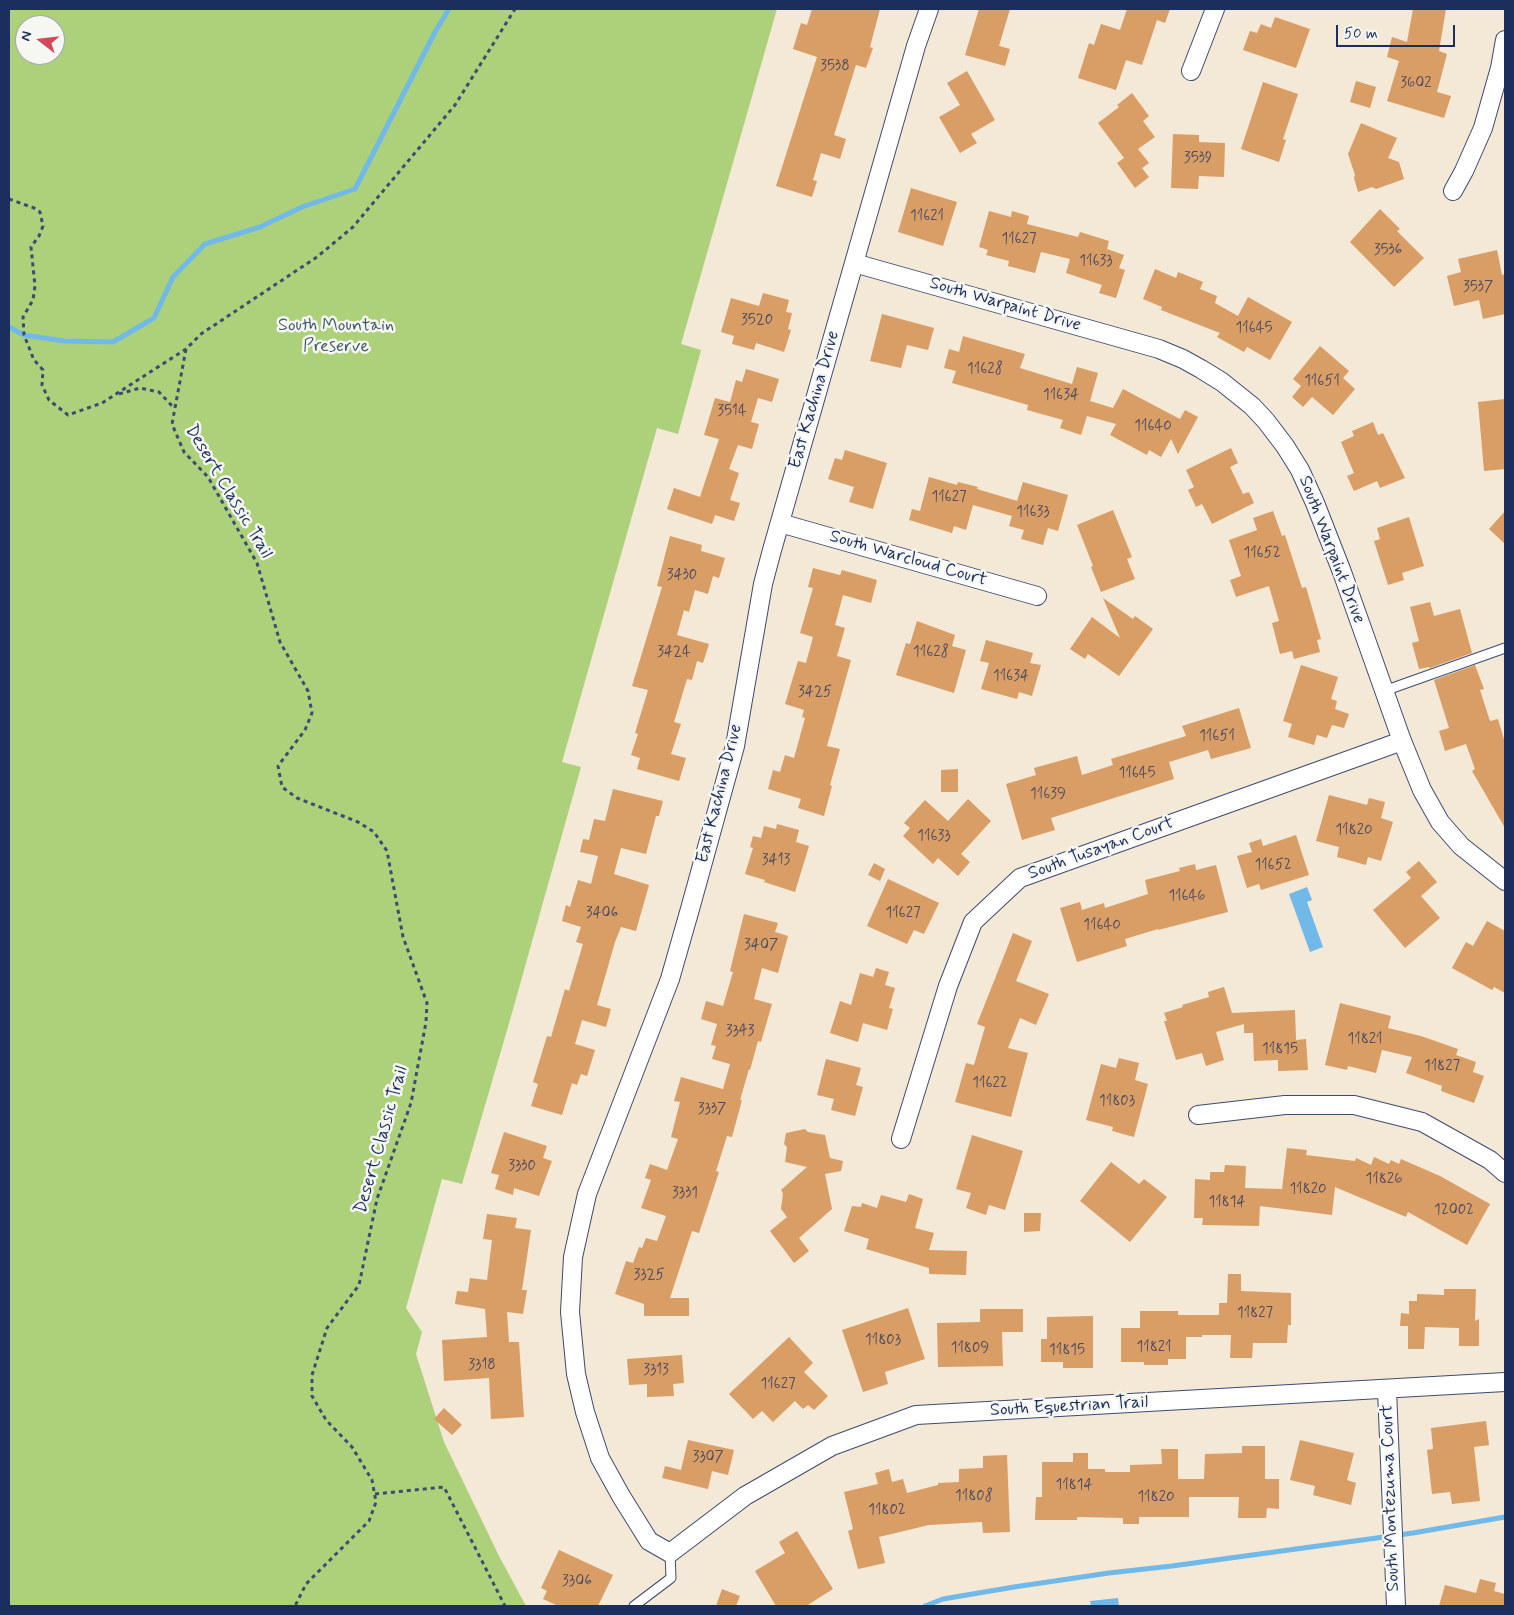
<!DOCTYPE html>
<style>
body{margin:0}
#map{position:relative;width:1514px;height:1615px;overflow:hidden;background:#f4e8d6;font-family:Mynerve,sans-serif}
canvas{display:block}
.frame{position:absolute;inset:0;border:10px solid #1b2f5e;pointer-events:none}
.north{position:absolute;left:15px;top:15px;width:50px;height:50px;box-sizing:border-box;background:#f6f6f2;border:1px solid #9ea6b7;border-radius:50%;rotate:286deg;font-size:14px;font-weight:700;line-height:20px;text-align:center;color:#1b2f5e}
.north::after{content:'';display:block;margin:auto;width:18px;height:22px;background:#d1495b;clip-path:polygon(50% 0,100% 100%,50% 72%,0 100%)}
.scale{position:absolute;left:1336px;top:25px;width:119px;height:22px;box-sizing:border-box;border:2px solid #1b2f5e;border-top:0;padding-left:6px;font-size:15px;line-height:18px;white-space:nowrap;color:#1b2f5e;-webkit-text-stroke:4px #f6f6f2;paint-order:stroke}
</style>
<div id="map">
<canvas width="1514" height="1615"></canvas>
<div class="frame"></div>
<div class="north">N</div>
<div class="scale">50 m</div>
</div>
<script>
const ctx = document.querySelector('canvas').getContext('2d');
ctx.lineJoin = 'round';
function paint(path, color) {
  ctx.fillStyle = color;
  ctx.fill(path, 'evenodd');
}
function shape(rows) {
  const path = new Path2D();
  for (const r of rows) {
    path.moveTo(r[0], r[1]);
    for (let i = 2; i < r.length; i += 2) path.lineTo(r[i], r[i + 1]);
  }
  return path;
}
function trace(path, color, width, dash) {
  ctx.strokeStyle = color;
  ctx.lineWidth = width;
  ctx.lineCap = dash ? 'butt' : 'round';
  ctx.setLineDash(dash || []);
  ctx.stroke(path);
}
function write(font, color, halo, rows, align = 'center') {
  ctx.font = font + ' Mynerve,sans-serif';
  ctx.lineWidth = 5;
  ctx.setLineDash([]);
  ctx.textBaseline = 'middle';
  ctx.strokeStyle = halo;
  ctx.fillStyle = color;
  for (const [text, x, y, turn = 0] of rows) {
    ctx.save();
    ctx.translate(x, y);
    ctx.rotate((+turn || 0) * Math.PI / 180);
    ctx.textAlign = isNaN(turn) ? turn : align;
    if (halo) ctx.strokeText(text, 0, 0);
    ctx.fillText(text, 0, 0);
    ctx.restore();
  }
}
const green = shape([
 [9,9,777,9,681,344,701,350,678,434,657,428,562,762,581,767,510,1020,462,1184,442,1179,406,1308,422,1332,416,1354,444,1442,499,1556,526,1606,9,1606],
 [25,25,55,25,55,55,25,55]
]);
const water = shape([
 [1307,887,1312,900,1307,902,1323,947,1310,952,1289,894],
 [1118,1598,1119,1606,1091,1606,1090,1601]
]);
const stream = shape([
 [9,327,24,335,64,341,113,342,154,318,173,277,205,244,260,227,302,207,355,189,435,32,449,9],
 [925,1606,943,1599,1014,1587,1109,1573,1172,1566,1413,1533,1505,1517]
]);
const building = shape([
 [812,9,880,9,870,47,873,48,866,68,856,65,834,135,846,139,840,159,821,153,813,180,817,181,812,197,776,186,817,57,793,49,801,23,807,25],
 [979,9,1010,9,999,46,1010,49,1005,66,965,55],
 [1127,9,1170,9,1165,23,1157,20,1142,65,1126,60,1116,90,1078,78,1089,43,1094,45,1101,24,1120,30],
 [1413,9,1446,9,1439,51,1447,54,1437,92,1451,96,1444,118,1387,101,1399,61,1387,57,1392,37,1407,42],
 [1275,17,1310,29,1296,68,1243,50,1250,31,1257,33,1261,24,1271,28],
 [967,71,995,120,971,134,977,143,960,153,939,117,960,105,947,83],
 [1356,81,1376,87,1370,108,1350,102],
 [1263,82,1298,94,1283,139,1286,140,1279,162,1241,149],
 [1132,93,1149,116,1143,121,1155,137,1138,149,1149,163,1142,168,1149,177,1135,188,1117,163,1124,158,1098,123,1119,107,1117,105],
 [1361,123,1397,138,1388,158,1399,162,1404,179,1376,189,1372,187,1358,192,1354,178,1355,175,1348,154],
 [1173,134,1199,135,1199,142,1225,143,1224,177,1199,176,1198,189,1171,188],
 [911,188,957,202,943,246,898,232],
 [1380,209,1400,229,1397,231,1424,258,1394,287,1350,242],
 [989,211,1011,217,1012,211,1029,216,1027,224,1078,237,1080,232,1109,241,1107,249,1124,255,1119,268,1125,270,1116,298,1099,293,1102,285,1066,273,1070,259,1041,252,1035,273,1008,266,1009,261,986,255,988,250,979,247],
 [1497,250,1502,275,1505,274,1505,314,1483,319,1479,300,1454,306,1447,276,1461,272,1458,259],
 [1155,269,1176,278,1178,272,1203,282,1200,289,1217,296,1215,303,1238,316,1248,297,1292,322,1270,360,1247,347,1244,352,1217,337,1220,333,1161,310,1162,307,1143,299],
 [763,293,789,300,786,312,792,313,788,329,791,330,784,352,756,343,754,350,732,344,734,336,721,332,731,298,759,306],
 [882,314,934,328,928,350,907,345,901,368,870,361],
 [963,336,1025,354,1020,368,1072,384,1077,367,1098,373,1090,401,1113,408,1123,389,1180,419,1185,410,1198,417,1178,454,1171,439,1161,457,1149,450,1147,455,1110,435,1116,424,1087,416,1081,435,1060,428,1063,420,1027,410,1028,405,952,383,956,371,944,368,949,349,959,352],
 [1320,346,1349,371,1343,378,1355,389,1333,415,1312,397,1303,407,1292,397,1301,386,1293,379],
 [746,369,779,379,772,402,758,398,751,422,759,424,752,449,738,445,729,469,739,473,730,500,740,503,734,521,715,515,712,524,667,509,674,488,700,497,719,439,704,435,715,398,730,402,736,380,742,382],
 [1505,399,1505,469,1484,471,1478,402],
 [1373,422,1378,435,1383,433,1405,478,1380,488,1377,481,1354,491,1347,476,1354,473,1341,442,1354,436,1352,431],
 [1231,448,1238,463,1230,467,1243,494,1249,492,1254,503,1212,524,1202,504,1196,507,1188,490,1194,487,1186,470],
 [845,450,887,463,873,509,849,502,854,487,828,479,835,458,842,460],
 [929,477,957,485,958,482,978,487,977,489,1017,501,1023,482,1068,495,1058,531,1048,528,1043,545,1021,539,1024,530,1009,526,1012,516,973,505,966,530,954,526,952,533,909,520,912,509,920,511],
 [1113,510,1132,557,1127,559,1135,579,1101,592,1091,567,1093,566,1077,525],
 [1273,511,1282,536,1285,535,1302,588,1306,587,1321,639,1317,640,1320,652,1294,659,1292,651,1280,654,1272,623,1279,621,1269,586,1236,597,1230,580,1241,576,1229,540,1257,530,1253,518],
 [1505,511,1505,544,1489,529],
 [1409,517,1424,566,1402,573,1404,580,1388,585,1374,541,1380,539,1377,528],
 [670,536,702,545,701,551,725,558,719,578,713,576,708,594,695,590,689,612,684,610,677,635,709,644,703,663,697,661,692,680,687,679,674,722,681,724,671,754,686,758,679,781,637,769,640,758,631,755,638,734,635,733,648,690,632,686,662,587,657,586],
 [813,568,840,575,842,570,877,580,871,603,843,595,835,625,845,628,837,656,851,660,827,746,840,749,830,785,832,786,824,816,798,808,801,799,768,789,773,770,780,772,785,755,794,758,805,718,802,717,804,710,785,704,798,661,806,663,813,637,800,633,813,588,808,587],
 [1103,598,1133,619,1135,616,1153,629,1119,676,1088,654,1085,659,1070,649,1092,617,1120,638],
 [1430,602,1434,616,1460,609,1472,653,1430,668,1429,667,1419,669,1412,643,1419,641,1410,607],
 [917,621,955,635,952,646,966,650,954,693,896,675,906,643,910,644],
 [986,640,1033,653,1030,663,1041,665,1032,696,1019,692,1017,699,981,689,989,663,980,661],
 [1301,665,1338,677,1331,699,1337,701,1335,709,1349,714,1344,728,1332,725,1327,738,1317,735,1314,745,1288,737,1292,724,1283,721],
 [1475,665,1484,689,1480,690,1490,721,1498,719,1505,743,1505,828,1472,771,1475,769,1466,744,1445,751,1439,731,1449,728,1434,680],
 [1239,708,1251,748,1211,759,1208,750,1169,762,1174,779,1051,818,1055,830,1022,840,1006,784,1036,775,1034,768,1077,756,1082,775,1113,765,1111,759,1186,736,1182,726],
 [958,769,958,792,941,792,941,770],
 [613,789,663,801,659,816,656,816,646,854,621,848,614,874,649,885,636,931,621,927,615,942,597,1005,611,1009,606,1027,582,1020,575,1044,595,1050,587,1076,581,1074,577,1085,572,1083,562,1115,531,1106,538,1084,533,1082,547,1036,551,1037,565,989,569,991,583,944,576,942,581,927,562,921,566,905,570,907,578,880,591,884,598,856,580,852,583,839,589,840,594,819,605,821],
 [1329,795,1367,805,1369,798,1385,802,1381,818,1393,822,1381,861,1368,857,1366,865,1337,857,1339,847,1316,841],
 [968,799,991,821,961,854,970,862,958,876,938,858,933,864,903,836,910,828,904,823,925,800,948,821],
 [777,824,799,830,796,842,809,846,795,892,764,882,765,880,745,874,753,848,750,847,753,836,761,838,764,826,776,829],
 [1296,835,1309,875,1261,890,1259,884,1247,888,1237,856,1252,852,1249,843,1261,839,1263,846],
 [1419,861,1437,882,1421,896,1440,918,1405,948,1373,910,1411,878,1406,872],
 [874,863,885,869,880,881,868,875],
 [1195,864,1196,870,1216,865,1228,912,1158,930,1158,929,1125,939,1127,946,1077,962,1060,908,1080,902,1082,910,1104,903,1105,908,1148,894,1145,880,1180,871,1179,868],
 [888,879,939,903,924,934,914,930,907,944,867,926],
 [744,914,778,923,775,932,788,936,778,973,762,968,754,999,772,1004,761,1042,758,1041,750,1070,749,1069,740,1100,742,1100,732,1137,727,1136,716,1171,719,1172,699,1233,692,1231,670,1298,689,1298,689,1316,644,1316,644,1304,615,1294,626,1261,633,1263,639,1247,642,1248,646,1238,657,1241,666,1216,641,1208,651,1180,645,1178,650,1164,667,1170,678,1139,671,1137,680,1102,674,1101,681,1077,723,1089,730,1064,712,1059,716,1046,711,1045,717,1024,701,1019,706,1001,723,1006,733,972,730,971],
 [1487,921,1505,931,1505,993,1494,987,1492,990,1452,968,1466,942,1473,946],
 [1013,933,1032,941,1016,981,1049,994,1036,1025,1020,1018,1008,1048,1028,1053,1011,1117,955,1102,966,1063,974,1065,985,1027,977,1024],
 [876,968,889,972,885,985,895,988,889,1008,893,1009,887,1030,863,1023,858,1042,830,1033,840,1001,851,1005,860,973,873,977],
 [1224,987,1232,1013,1295,1010,1296,1040,1306,1039,1308,1070,1278,1071,1278,1060,1254,1061,1253,1033,1244,1033,1244,1024,1216,1032,1224,1060,1206,1066,1202,1053,1176,1060,1164,1021,1167,1021,1164,1013,1183,1007,1182,1005,1209,997,1208,992],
 [1340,1003,1391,1016,1388,1028,1421,1036,1458,1049,1456,1055,1476,1062,1473,1072,1484,1076,1474,1103,1441,1091,1442,1086,1406,1073,1412,1057,1382,1050,1376,1073,1348,1066,1347,1070,1325,1065],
 [1119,1058,1139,1063,1135,1080,1148,1084,1134,1137,1112,1131,1113,1127,1086,1120,1101,1064,1116,1068],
 [826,1059,861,1068,856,1085,863,1087,855,1116,831,1110,834,1099,817,1095],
 [805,1129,808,1132,825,1135,830,1158,843,1161,841,1171,825,1174,832,1209,799,1238,809,1251,794,1263,770,1231,787,1217,781,1209,783,1193,781,1190,807,1167,785,1162,787,1147,784,1144,786,1133],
 [504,1132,547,1146,543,1158,552,1161,539,1196,514,1188,513,1195,495,1189,499,1175,491,1173],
 [972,1135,1023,1151,1005,1210,989,1205,986,1215,966,1208,971,1193,956,1189],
 [1287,1148,1307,1150,1306,1155,1355,1161,1356,1158,1371,1165,1374,1157,1389,1164,1391,1160,1399,1164,1401,1159,1440,1176,1490,1204,1467,1245,1408,1212,1406,1217,1335,1187,1332,1215,1260,1206,1259,1226,1202,1225,1203,1218,1194,1218,1195,1179,1210,1180,1210,1172,1224,1172,1225,1165,1246,1166,1245,1188,1282,1189],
 [1111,1162,1139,1184,1144,1179,1167,1197,1130,1242,1080,1201],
 [909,1194,923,1199,915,1228,934,1233,929,1250,967,1251,966,1275,929,1274,929,1268,866,1249,869,1239,844,1231,852,1206,861,1207,862,1203,877,1208,881,1195,906,1202],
 [1024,1213,1041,1213,1040,1231,1024,1232],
 [487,1214,517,1218,515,1228,531,1230,522,1290,527,1290,523,1314,507,1312,509,1342,519,1342,524,1417,491,1419,489,1378,444,1381,442,1340,487,1337,485,1309,455,1304,457,1291,468,1292,470,1278,487,1280,492,1240,483,1239],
 [1228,1274,1241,1274,1241,1291,1291,1293,1291,1325,1288,1325,1287,1343,1253,1343,1252,1358,1230,1358,1231,1335,1202,1335,1202,1337,1186,1337,1186,1359,1168,1359,1168,1365,1144,1365,1144,1362,1121,1362,1121,1328,1140,1328,1140,1311,1178,1311,1178,1315,1219,1315,1219,1303,1227,1303],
 [1444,1289,1476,1289,1475,1321,1479,1319,1479,1346,1459,1346,1459,1328,1425,1327,1424,1349,1408,1349,1408,1326,1400,1326,1401,1313,1409,1314,1409,1301,1417,1301,1417,1294,1444,1295],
 [908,1308,925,1359,885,1372,888,1384,863,1392,842,1330],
 [980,1309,1023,1309,1023,1332,1002,1332,1003,1366,938,1367,937,1323,980,1322],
 [1093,1316,1093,1368,1063,1368,1063,1362,1041,1362,1041,1339,1047,1339,1047,1317],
 [789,1337,813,1363,804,1372,828,1396,814,1410,808,1405,803,1409,795,1401,773,1422,762,1411,753,1419,729,1394],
 [682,1355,684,1383,673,1384,674,1396,647,1397,647,1384,629,1385,627,1359],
 [444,1408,462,1425,452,1435,434,1419],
 [1486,1421,1489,1445,1474,1447,1480,1501,1452,1504,1450,1492,1432,1494,1427,1450,1433,1449,1431,1428],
 [688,1440,734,1450,728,1475,712,1471,708,1489,662,1478,665,1466,681,1470],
 [1300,1440,1354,1453,1347,1480,1356,1483,1351,1505,1313,1495,1315,1486,1290,1480],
 [1242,1446,1265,1446,1265,1479,1279,1479,1279,1509,1267,1508,1266,1518,1238,1518,1239,1497,1189,1497,1189,1517,1139,1517,1139,1524,1123,1524,1123,1518,1077,1517,1077,1520,1035,1520,1036,1497,1042,1497,1042,1462,1073,1462,1073,1453,1088,1453,1088,1469,1105,1469,1105,1472,1130,1472,1130,1465,1162,1464,1161,1449,1178,1449,1178,1479,1204,1479,1205,1454,1242,1453],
 [1007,1455,1010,1532,983,1533,982,1522,929,1525,879,1537,885,1563,858,1569,848,1531,853,1529,844,1492,878,1484,875,1473,889,1469,892,1482,903,1479,907,1493,938,1485,938,1483,959,1482,959,1469,983,1468,983,1456],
 [797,1531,833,1589,806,1606,776,1606,755,1571,785,1553,779,1542],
 [559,1550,613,1575,598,1606,558,1606,543,1599,547,1591,541,1588],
 [1480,1579,1496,1583,1494,1591,1505,1594,1505,1606,1439,1606,1445,1585,1476,1593],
 [722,1589,740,1596,736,1606,716,1606]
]);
const path = shape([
 [9,199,34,208,40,212,43,226,39,236,31,247,35,286,33,300,23,317,24,335,34,360,43,370,42,385,49,400,68,415,102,403,186,349,201,334,317,257,353,227,455,105,515,9],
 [186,349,172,424,184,452,208,477,257,563,280,642,308,691,312,713,305,730,278,766,282,787,297,798,358,822,374,832,387,851,403,937,427,1003,426,1022,411,1103,377,1199,359,1285,327,1328,312,1375,312,1396,326,1420,352,1447,372,1480,376,1502,369,1521,306,1584,295,1606],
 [119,394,140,388,159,392,174,408],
 [375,1494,444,1487,505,1606]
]);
const lane = shape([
 [1384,691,1505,648],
 [634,1606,671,1578,670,1553]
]);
const street = shape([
 [929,9,916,46,772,550,763,584,735,746,690,909,670,979,587,1194,573,1257,570,1312,576,1374,585,1412,600,1458,621,1496,649,1541,670,1553,745,1496,832,1446,916,1415,1505,1382],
 [1191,71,1215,9],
 [1453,191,1464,171,1483,128,1500,68,1505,40],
 [854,263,1159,349,1183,359,1201,369,1222,382,1252,406,1266,421,1285,446,1300,470,1315,503,1342,572,1402,741,1422,790,1440,822,1461,846,1505,881],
 [780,523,1037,596],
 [1198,1115,1285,1105,1354,1105,1422,1122,1490,1160,1505,1173],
 [901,1139,948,986,973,922,1020,878,1402,741],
 [1387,1390,1396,1606]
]);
const numberNames = [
 ["3538",835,67],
 ["3602",1416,84],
 ["3539",1198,159],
 ["11621",927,217],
 ["11627",1019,240],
 ["3536",1388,251],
 ["11633",1096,262],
 ["3537",1478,288],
 ["3520",757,321],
 ["11645",1254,329],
 ["11628",985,370],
 ["11651",1322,382],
 ["11634",1061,396],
 ["3514",732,412],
 ["11640",1153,427],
 ["11627",949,498],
 ["11633",1033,513],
 ["11652",1262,554],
 ["3430",682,576],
 ["3424",674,653],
 ["11628",931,653],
 ["11634",1011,677],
 ["3425",815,693],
 ["11651",1217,737],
 ["11645",1137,774],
 ["11639",1048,795],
 ["11820",1354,831],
 ["11633",934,837],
 ["3413",776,861],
 ["11652",1273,866],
 ["11646",1187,897],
 ["3406",602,914],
 ["11627",903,914],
 ["11640",1102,926],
 ["3407",761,946],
 ["3343",740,1032],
 ["11821",1365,1040],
 ["11815",1280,1050],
 ["11827",1442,1067],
 ["11622",990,1084],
 ["11803",1117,1102],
 ["3337",712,1110],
 ["3330",522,1167],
 ["11826",1384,1180],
 ["11820",1308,1190],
 ["3331",685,1194],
 ["11814",1227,1203],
 ["12002",1454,1211],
 ["3325",649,1276],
 ["11827",1255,1314],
 ["11803",883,1341],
 ["11821",1154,1348],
 ["11809",970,1349],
 ["11815",1067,1351],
 ["3318",482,1366],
 ["3313",656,1371],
 ["11627",778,1385],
 ["3307",708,1458],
 ["11814",1074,1486],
 ["11808",974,1497],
 ["11820",1156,1498],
 ["11802",887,1511],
 ["3306",577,1582]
];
const streetNames = [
 ["South Warpaint Drive",1005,305,16],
 ["East Kachina Drive",815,400,-74],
 ["Desert Classic Trail",228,492,59],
 ["South Warpaint Drive",1331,550,69],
 ["South Warcloud Court",908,559,16],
 ["East Kachina Drive",720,794,-76],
 ["South Tusayan Court",1101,849,-20],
 ["Desert Classic Trail",382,1140,-74],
 ["South Equestrian Trail",1069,1407,-3],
 ["South Montezuma Court",1391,1498,-92]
];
const parkNames = [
 ["South Mountain",336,326],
 ["Preserve",336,347]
];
paint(green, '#add17a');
paint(water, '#70b9e8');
trace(stream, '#70b9e8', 5);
paint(building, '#d99d66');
trace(lane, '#3c4b70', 11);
trace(street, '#3c4b70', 20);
trace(path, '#3c4b70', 3, [4, 4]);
trace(lane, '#fff', 9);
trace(street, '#fff', 18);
write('15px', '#4a4a60', null, numberNames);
write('18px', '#1b2f5e', '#f6f6f2', streetNames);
write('18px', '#405865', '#f6f6f2', parkNames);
</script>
